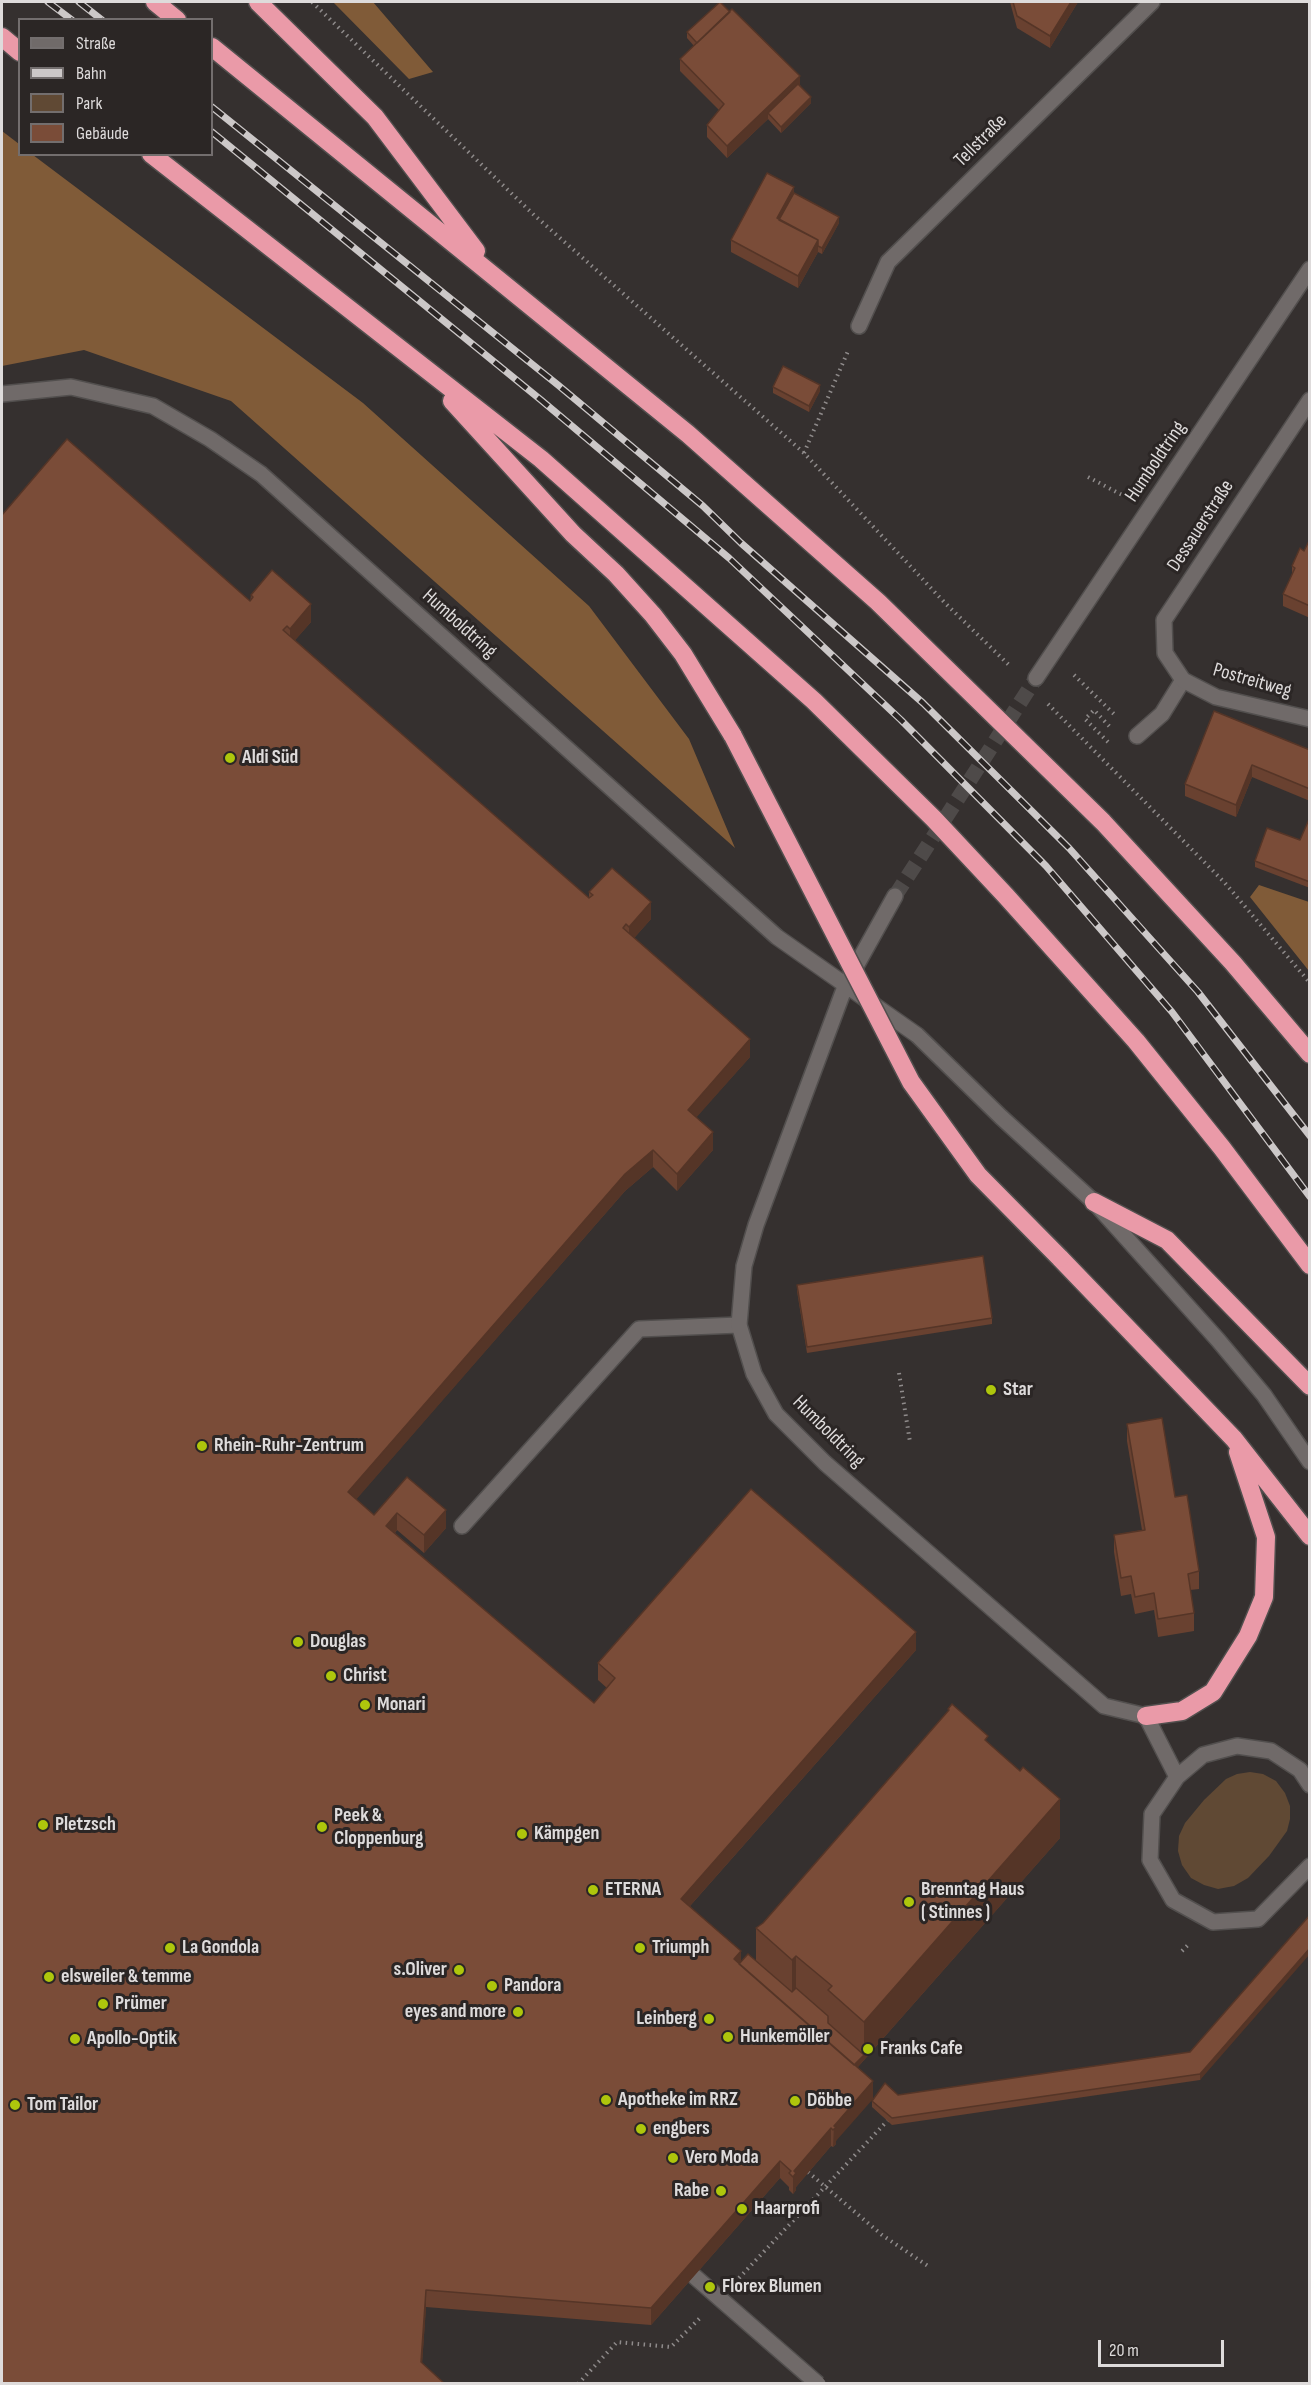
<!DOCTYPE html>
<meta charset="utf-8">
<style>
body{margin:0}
#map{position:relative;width:1311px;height:2385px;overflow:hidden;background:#35302f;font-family:"Sofia Sans Condensed",sans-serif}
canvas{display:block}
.frame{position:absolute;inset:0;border:3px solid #dedbdb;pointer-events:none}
.legend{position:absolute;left:18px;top:18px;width:195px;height:138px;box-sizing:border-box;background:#2b2625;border:2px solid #736e6e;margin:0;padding:8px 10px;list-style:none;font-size:18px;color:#dedbdb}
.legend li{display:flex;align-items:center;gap:12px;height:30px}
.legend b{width:30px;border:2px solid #736e6e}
.scale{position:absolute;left:1098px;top:2340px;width:126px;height:27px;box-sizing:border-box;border:3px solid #dedbdb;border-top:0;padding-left:8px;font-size:18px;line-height:21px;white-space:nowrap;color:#dedbdb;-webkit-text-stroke:4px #2b2625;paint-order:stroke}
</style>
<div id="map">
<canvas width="1311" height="2385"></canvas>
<div class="frame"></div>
<ul class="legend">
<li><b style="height:8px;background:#706a69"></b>Straße</li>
<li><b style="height:8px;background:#ccc8c8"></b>Bahn</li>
<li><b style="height:16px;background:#604934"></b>Park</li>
<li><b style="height:16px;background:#7a4c38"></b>Gebäude</li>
</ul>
<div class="scale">20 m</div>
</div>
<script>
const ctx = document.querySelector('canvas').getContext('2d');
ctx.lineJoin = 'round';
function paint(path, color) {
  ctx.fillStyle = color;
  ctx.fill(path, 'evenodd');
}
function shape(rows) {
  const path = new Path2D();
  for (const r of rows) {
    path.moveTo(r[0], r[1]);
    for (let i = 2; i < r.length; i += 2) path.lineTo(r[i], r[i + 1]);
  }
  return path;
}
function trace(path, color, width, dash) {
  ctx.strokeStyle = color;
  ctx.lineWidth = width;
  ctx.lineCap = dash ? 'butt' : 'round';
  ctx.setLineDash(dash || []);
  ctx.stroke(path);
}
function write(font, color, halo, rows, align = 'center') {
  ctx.font = font + ' "Sofia Sans Condensed",sans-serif';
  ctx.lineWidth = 6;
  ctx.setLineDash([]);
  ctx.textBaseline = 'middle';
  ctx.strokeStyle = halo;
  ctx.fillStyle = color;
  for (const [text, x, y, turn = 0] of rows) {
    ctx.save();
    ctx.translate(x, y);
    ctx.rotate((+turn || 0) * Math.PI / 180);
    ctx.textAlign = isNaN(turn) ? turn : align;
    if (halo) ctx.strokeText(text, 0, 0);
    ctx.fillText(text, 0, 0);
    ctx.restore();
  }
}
const green = shape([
 [1250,1772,1263,1774,1276,1781,1285,1793,1290,1806,1290,1819,1287,1831,1269,1856,1248,1878,1234,1886,1218,1889,1204,1885,1191,1878,1182,1865,1178,1851,1179,1836,1185,1823,1204,1800,1226,1779,1237,1774]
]);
const forest = shape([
 [333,2,373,2,433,72,409,79],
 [2,131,19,144,20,154,33,155,363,403,589,606,689,739,735,848,231,401,84,350,2,366],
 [1259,885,1309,902,1309,971,1250,897]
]);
const tertiaryTunnel = shape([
 [895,896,1036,678]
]);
const path = shape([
 [312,2,534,215,804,453,945,603,1011,667],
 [804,453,848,351],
 [1088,477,1124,496],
 [1074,675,1116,716],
 [1048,704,1225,883,1310,983],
 [1108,742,1085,719,1094,710,1110,727],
 [899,1373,910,1442],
 [1182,1951,1190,1943],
 [808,2172,882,2235,928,2266],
 [739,2278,890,2118],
 [578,2384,617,2342,671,2347,700,2318]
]);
const service = shape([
 [1137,736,1162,714,1183,680],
 [462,1526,639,1329,739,1325],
 [1146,1716,1177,1777],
 [1310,1785,1300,1770,1271,1751,1237,1746,1203,1755,1177,1777,1152,1814,1150,1860,1173,1900,1213,1922,1258,1919,1310,1866]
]);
const minor = shape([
 [859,326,888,262,1152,2],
 [1310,400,1164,620,1165,653,1183,680,1216,697,1310,719]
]);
const tertiary = shape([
 [2,394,71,387,153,406,210,439,261,474,777,937,917,1035,1001,1117,1094,1202,1218,1340,1264,1395,1310,1462],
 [1036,678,1310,269],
 [895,896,846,984,756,1225,744,1266,739,1325,754,1374,776,1414,825,1463,1104,1706,1146,1716]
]);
const motorway = shape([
 [155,2,177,20],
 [258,2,375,117,476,251],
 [2,37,20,52],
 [212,47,688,434,878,602,1103,822,1233,963,1310,1054],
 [151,154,541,459,814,701,934,819,1006,896,1136,1041,1222,1148,1310,1265],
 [452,401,573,534,616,574,653,615,683,654,733,736],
 [1094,1202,1167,1240,1310,1386],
 [1060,1258,1234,1439,1310,1536],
 [1146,1716,1182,1711,1213,1692,1248,1636,1264,1597,1266,1537,1238,1452]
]);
const rail = shape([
 [48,2,72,20],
 [79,2,102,20],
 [212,107,558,385,703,506,741,543,923,703,1069,848,1198,992,1310,1136],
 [212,132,541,400,729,558,901,720,1046,866,1172,1012,1310,1197]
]);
const serviceBridge = shape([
 [694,2276,818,2384]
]);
const motorwayBridge = shape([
 [733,736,911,1082,978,1175,1060,1258]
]);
const wall = shape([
 [1010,2,1078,2,1050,48,1017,28],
 [687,32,800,85,811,103,781,133,768,119,727,158,707,137,707,125,719,110,680,71,680,59,694,46,687,38],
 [794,193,839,223,822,254,818,252,798,288,731,252,731,240],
 [773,387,820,391,809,412,773,393],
 [1310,539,1310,618,1283,606,1283,594,1292,576,1292,566,1304,551],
 [251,595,311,622,295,640,589,898,589,892,651,919,634,938,750,1057,696,1117,713,1150,677,1191,653,1167,625,1191,356,1499,374,1515,407,1477,446,1528,424,1553,397,1530,395,1533,594,1703,607,1688,598,1680,598,1663,916,1650,690,1906,741,1963,756,1960,756,1928,763,1923,948,1712,948,1709,988,1744,1060,1838,857,2068,836,2141,836,2144,833,2147,831,2146,796,2187,796,2190,793,2194,789,2190,789,2187,780,2178,651,2325,426,2307,422,2363,2,2384],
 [1310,750,1310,801,1252,777,1236,817,1185,796,1185,784],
 [1310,817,1310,888,1255,867,1255,861,1300,840],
 [797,1285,992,1318,992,1324,807,1353,797,1291],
 [1127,1424,1175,1497,1199,1571,1199,1589,1190,1590,1194,1613,1194,1631,1158,1637,1154,1610,1135,1614,1131,1594,1121,1596,1114,1552,1114,1535,1142,1530,1127,1441],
 [1310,1915,1200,2080,892,2125,872,2107,872,2101,898,2095,1190,2052]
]);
const shadedWall = shape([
 [1071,2,1078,2,1050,48,1050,36],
 [800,76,800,88,768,113,768,119,727,158,727,146],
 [811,97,811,103,781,133,781,127],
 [794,187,794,199,780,225,777,218],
 [839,217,839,223,822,254,822,248],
 [818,240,818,252,798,288,798,276],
 [820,385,820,391,809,412,809,406],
 [311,604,311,622,290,646,290,629],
 [1252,765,1252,777,1236,817,1236,805],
 [651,902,651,919,629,944,629,927],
 [750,1039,750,1057,688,1127,688,1110],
 [713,1132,713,1150,677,1191,677,1174],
 [653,1150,653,1167,625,1191,348,1509,348,1492,625,1174],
 [446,1510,446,1528,424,1553,424,1535],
 [397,1513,397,1530,386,1543,386,1526],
 [916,1632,916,1650,681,1916,681,1899],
 [1060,1799,1060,1838,849,2077,849,2071,864,2055,864,2022],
 [1310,1948,1310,1954,1200,2080,1200,2074],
 [741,1951,741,1968,734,1959],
 [796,1956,796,1995,792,1999,792,1960],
 [873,2081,873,2099,836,2141,836,2144,833,2147,834,2126],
 [831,2128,831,2146,796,2187,796,2190,793,2194,793,2177,794,2171],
 [780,2161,780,2178,651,2325,651,2308],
 [426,2290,426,2307,421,2379,421,2362]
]);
const building = shape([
 [720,2,730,12,697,43,687,32,720,2],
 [1013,2,1071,2,1050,36,1017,16,1013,2],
 [732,9,800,76,727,146,707,125,724,104,680,59,732,9],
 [798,84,811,97,781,127,768,113,798,84],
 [767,173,794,187,777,218,818,240,798,276,731,240,767,173],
 [794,193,839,217,822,248,818,246,818,240,779,220,794,193],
 [783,366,820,385,809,406,773,387,783,366],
 [67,439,250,601,253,597,251,595,272,570,311,604,290,629,287,626,283,630,589,898,593,895,589,892,612,868,651,902,629,927,626,924,623,928,750,1039,688,1110,713,1132,677,1174,653,1150,625,1174,348,1492,374,1515,407,1477,446,1510,424,1535,397,1513,386,1526,594,1703,615,1678,598,1663,751,1489,916,1632,681,1899,741,1951,734,1959,873,2081,834,2126,836,2127,833,2130,831,2128,794,2171,796,2173,793,2177,789,2173,791,2171,780,2161,651,2308,426,2290,421,2362,445,2384,2,2384,2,515,67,439],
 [1310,539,1310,606,1283,594,1295,568,1292,566,1300,548,1304,551,1310,539],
 [1214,711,1310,750,1310,789,1252,765,1236,805,1185,784,1214,711],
 [1310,817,1310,882,1255,861,1267,828,1300,840,1310,817],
 [983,1256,992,1318,807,1347,797,1285,983,1256],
 [1162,1418,1175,1497,1187,1495,1199,1571,1188,1574,1194,1613,1158,1619,1154,1593,1135,1597,1131,1576,1121,1578,1114,1535,1145,1530,1127,1424,1162,1418],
 [952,1704,988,1736,985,1740,1020,1771,1023,1767,1060,1799,864,2022,828,1990,832,1986,796,1956,792,1960,756,1928,763,1923,949,1710,948,1709,952,1704],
 [1310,1915,1310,1948,1200,2074,892,2118,872,2101,885,2083,898,2095,1190,2052,1310,1915],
 [748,1954,792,1992,796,1988,828,2016,828,2023,864,2055,854,2065,739,1964,748,1954]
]);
const markers = [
 [230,758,6,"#aec60c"],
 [991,1390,6,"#aec60c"],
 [202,1446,6,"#aec60c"],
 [298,1642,6,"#aec60c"],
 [331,1676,6,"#aec60c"],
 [365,1705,6,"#aec60c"],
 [43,1825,6,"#aec60c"],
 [322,1827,6,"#aec60c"],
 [522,1834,6,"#aec60c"],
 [593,1890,6,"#aec60c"],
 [909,1902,6,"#aec60c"],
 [170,1948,6,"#aec60c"],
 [640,1948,6,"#aec60c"],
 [459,1970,6,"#aec60c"],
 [49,1977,6,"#aec60c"],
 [492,1986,6,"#aec60c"],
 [103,2004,6,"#aec60c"],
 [518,2012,6,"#aec60c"],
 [709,2019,6,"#aec60c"],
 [728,2037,6,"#aec60c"],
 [75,2039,6,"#aec60c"],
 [868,2049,6,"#aec60c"],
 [606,2100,6,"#aec60c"],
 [795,2101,6,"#aec60c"],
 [15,2105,6,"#aec60c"],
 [641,2129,6,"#aec60c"],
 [673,2158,6,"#aec60c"],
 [721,2191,6,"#aec60c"],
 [742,2209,6,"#aec60c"],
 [710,2287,6,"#aec60c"]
];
const streetNames = [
 ["Tellstraße",981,141,-45],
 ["Humboldtring",1156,462,-56],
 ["Dessauerstraße",1201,526,-57],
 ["Humboldtring",459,624,42],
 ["Postreitweg",1252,681,16],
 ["Humboldtring",828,1432,45]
];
const poiNames = [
 ["Aldi Süd",242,758],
 ["Star",1003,1390],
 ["Rhein-Ruhr-Zentrum",214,1446],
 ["Douglas",310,1642],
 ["Christ",343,1676],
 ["Monari",377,1705],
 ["Peek &",334,1816],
 ["Cloppenburg",334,1839],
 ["Pletzsch",55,1825],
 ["Kämpgen",534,1834],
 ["ETERNA",605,1890],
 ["Brenntag Haus",921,1890],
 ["( Stinnes )",921,1913],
 ["La Gondola",182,1948],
 ["Triumph",652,1948],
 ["s.Oliver",447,1970,"right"],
 ["elsweiler & temme",61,1977],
 ["Pandora",504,1986],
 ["Prümer",115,2004],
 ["eyes and more",506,2012,"right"],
 ["Leinberg",697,2019,"right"],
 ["Hunkemöller",740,2037],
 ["Apollo-Optik",87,2039],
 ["Franks Cafe",880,2049],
 ["Apotheke im RRZ",618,2100],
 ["Döbbe",807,2101],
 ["Tom Tailor",27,2105],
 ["engbers",653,2129],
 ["Vero Moda",685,2158],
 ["Rabe",709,2191,"right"],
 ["Haarprofi",754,2209],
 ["Florex Blumen",722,2287]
];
paint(green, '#604934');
paint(forest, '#805b38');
trace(tertiaryTunnel, '#4e4a49', 15, [15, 8]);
trace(service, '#524f4e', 18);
trace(minor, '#524f4e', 18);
trace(tertiary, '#524f4e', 18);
trace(motorway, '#524f4e', 21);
trace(path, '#8f8b8b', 4, [1.5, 4.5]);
trace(service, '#706a69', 15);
trace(minor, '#706a69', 15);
trace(tertiary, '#706a69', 15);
trace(motorway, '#ea9aa8', 18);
trace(rail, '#ccc8c8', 7);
trace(rail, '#2b2625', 4.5, [14]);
trace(serviceBridge, '#524f4e', 18, []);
trace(motorwayBridge, '#524f4e', 21, []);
trace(serviceBridge, '#706a69', 15);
trace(motorwayBridge, '#ea9aa8', 18);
paint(wall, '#694130');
paint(shadedWall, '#553527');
paint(building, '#7a4c38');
trace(building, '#553527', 1.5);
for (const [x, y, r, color] of markers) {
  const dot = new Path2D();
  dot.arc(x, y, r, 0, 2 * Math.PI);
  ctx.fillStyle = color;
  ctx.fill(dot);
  trace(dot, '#2b2625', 2);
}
write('20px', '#dedbdb', '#2b2625', streetNames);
write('bold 20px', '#dedbdb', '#2b2625', poiNames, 'left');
</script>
